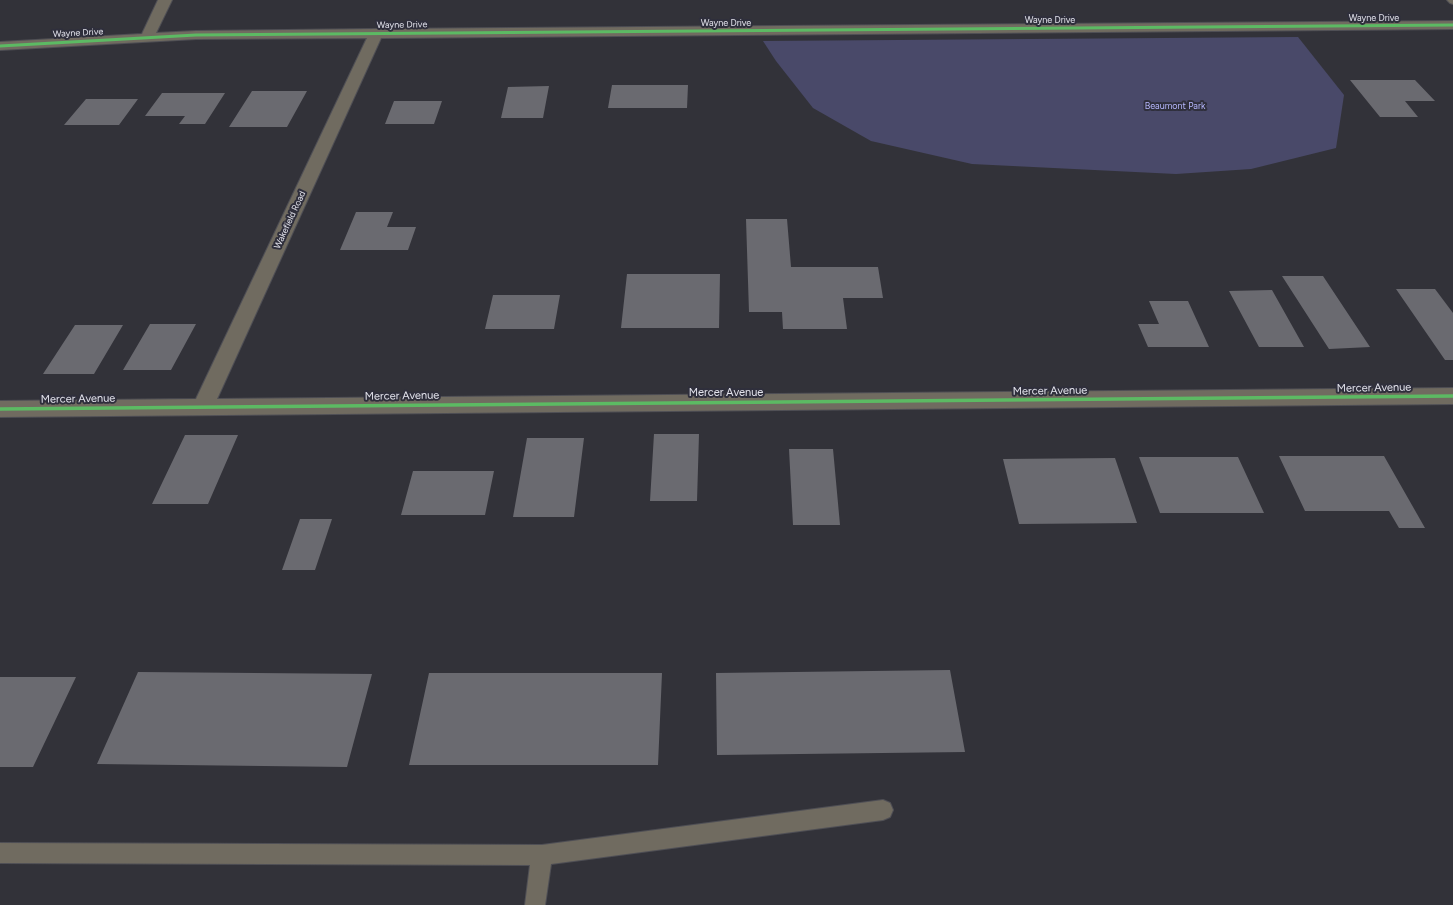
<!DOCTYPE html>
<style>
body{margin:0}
canvas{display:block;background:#323239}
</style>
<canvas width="1453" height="905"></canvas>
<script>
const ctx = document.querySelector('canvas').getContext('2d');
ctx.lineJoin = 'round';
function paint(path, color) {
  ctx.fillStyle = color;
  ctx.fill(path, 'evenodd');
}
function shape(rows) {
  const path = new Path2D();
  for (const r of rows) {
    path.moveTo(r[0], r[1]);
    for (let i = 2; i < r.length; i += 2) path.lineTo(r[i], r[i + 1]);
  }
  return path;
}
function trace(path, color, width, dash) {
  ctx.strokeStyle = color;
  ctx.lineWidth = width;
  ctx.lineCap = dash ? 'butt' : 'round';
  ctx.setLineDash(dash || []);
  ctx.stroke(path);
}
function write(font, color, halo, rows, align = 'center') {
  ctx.font = font + ' Figtree,sans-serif';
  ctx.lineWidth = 4;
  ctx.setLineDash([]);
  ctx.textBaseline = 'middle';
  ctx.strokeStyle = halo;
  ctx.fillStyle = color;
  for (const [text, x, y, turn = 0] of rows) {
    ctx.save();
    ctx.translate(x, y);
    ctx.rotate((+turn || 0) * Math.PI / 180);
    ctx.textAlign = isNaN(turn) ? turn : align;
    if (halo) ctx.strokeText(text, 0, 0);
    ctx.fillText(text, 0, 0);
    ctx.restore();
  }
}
const green = shape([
 [1298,37,1344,95,1336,148,1251,169,1176,174,972,164,871,141,813,108,776,61,763,41]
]);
const building = shape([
 [1350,80,1415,80,1435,101,1405,101,1418,117,1380,117],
 [612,85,688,85,687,108,608,108],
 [549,86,543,118,501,118,508,87],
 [252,91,307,91,287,127,229,127],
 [162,93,225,93,205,124,179,124,185,116,145,116],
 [86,99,138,99,119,125,64,125],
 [394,101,442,101,434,124,385,124],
 [356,212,393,212,387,227,416,227,408,250,340,250],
 [746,219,787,219,791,267,878,267,883,298,843,298,847,329,783,329,782,312,749,312],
 [627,274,720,274,719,328,621,328],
 [1282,276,1323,276,1370,347,1329,349],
 [1396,289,1435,289,1453,313,1453,360,1445,360],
 [1272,290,1304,347,1259,347,1229,291],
 [493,295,560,295,554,329,485,329],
 [1149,301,1188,301,1209,347,1148,347,1138,324,1159,324],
 [150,324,196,324,171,370,123,370],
 [75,325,123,325,94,374,43,374],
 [654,434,699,434,697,501,650,501],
 [185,435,238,435,208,504,152,504],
 [527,438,584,438,574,517,513,517],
 [789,449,833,449,840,525,793,525],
 [1279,456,1384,456,1425,528,1399,528,1389,511,1305,511],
 [1139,457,1238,457,1264,513,1160,513],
 [1115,458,1137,523,1019,524,1003,459],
 [413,471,494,471,485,515,401,515],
 [300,519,332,519,315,570,282,570],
 [950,670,965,752,717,755,716,673],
 [138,672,372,674,347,767,97,764],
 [429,673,662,673,658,765,409,765],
 [0,677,76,677,33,767,0,767]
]);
const service = shape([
 [1447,0,1453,0,1453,4,1450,3,1447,0],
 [883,800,890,803,893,810,890,817,883,820,551,864,545,905,525,905,530,865,0,863,0,843,542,845,883,800]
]);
const minor = shape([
 [158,0,172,0,156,33,196,31,376,29,1453,21,1453,29,381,38,217,399,1453,388,1453,404,0,417,0,401,196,399,367,38,196,39,0,50,0,42,142,34,158,0]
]);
const cyclewayFar1 = shape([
 [0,46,196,35,1453,25]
]);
const cycleway = shape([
 [0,409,1453,396]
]);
const farStreetnames = [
 ["Wayne Drive",1374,18],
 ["Wayne Drive",1050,20],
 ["Wayne Drive",726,23],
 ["Wayne Drive",402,25,-1],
 ["Wayne Drive",78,33,-3],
 ["Wakefield Road",290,220,-65]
];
const farParknames = [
 ["Beaumont Park",1175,106]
];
const streetNames = [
 ["Mercer Avenue",1374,388,-1],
 ["Mercer Avenue",1050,391,-1],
 ["Mercer Avenue",726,393],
 ["Mercer Avenue",402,396,-1],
 ["Mercer Avenue",78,399,-1]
];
paint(green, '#494969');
paint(building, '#6a6a70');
trace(service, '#4f4f55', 2);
trace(minor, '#4f4f55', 2);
paint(service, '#706b60');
paint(minor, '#706b60');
trace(cyclewayFar1, '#5cba63', 3);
trace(cycleway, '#5cba63', 3.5);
write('9px', '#e3e3ec', '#2f2f3c', farStreetnames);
write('9px', '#b6b7fe', '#2f2f3c', farParknames);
write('11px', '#e3e3ec', '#2f2f3c', streetNames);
</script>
